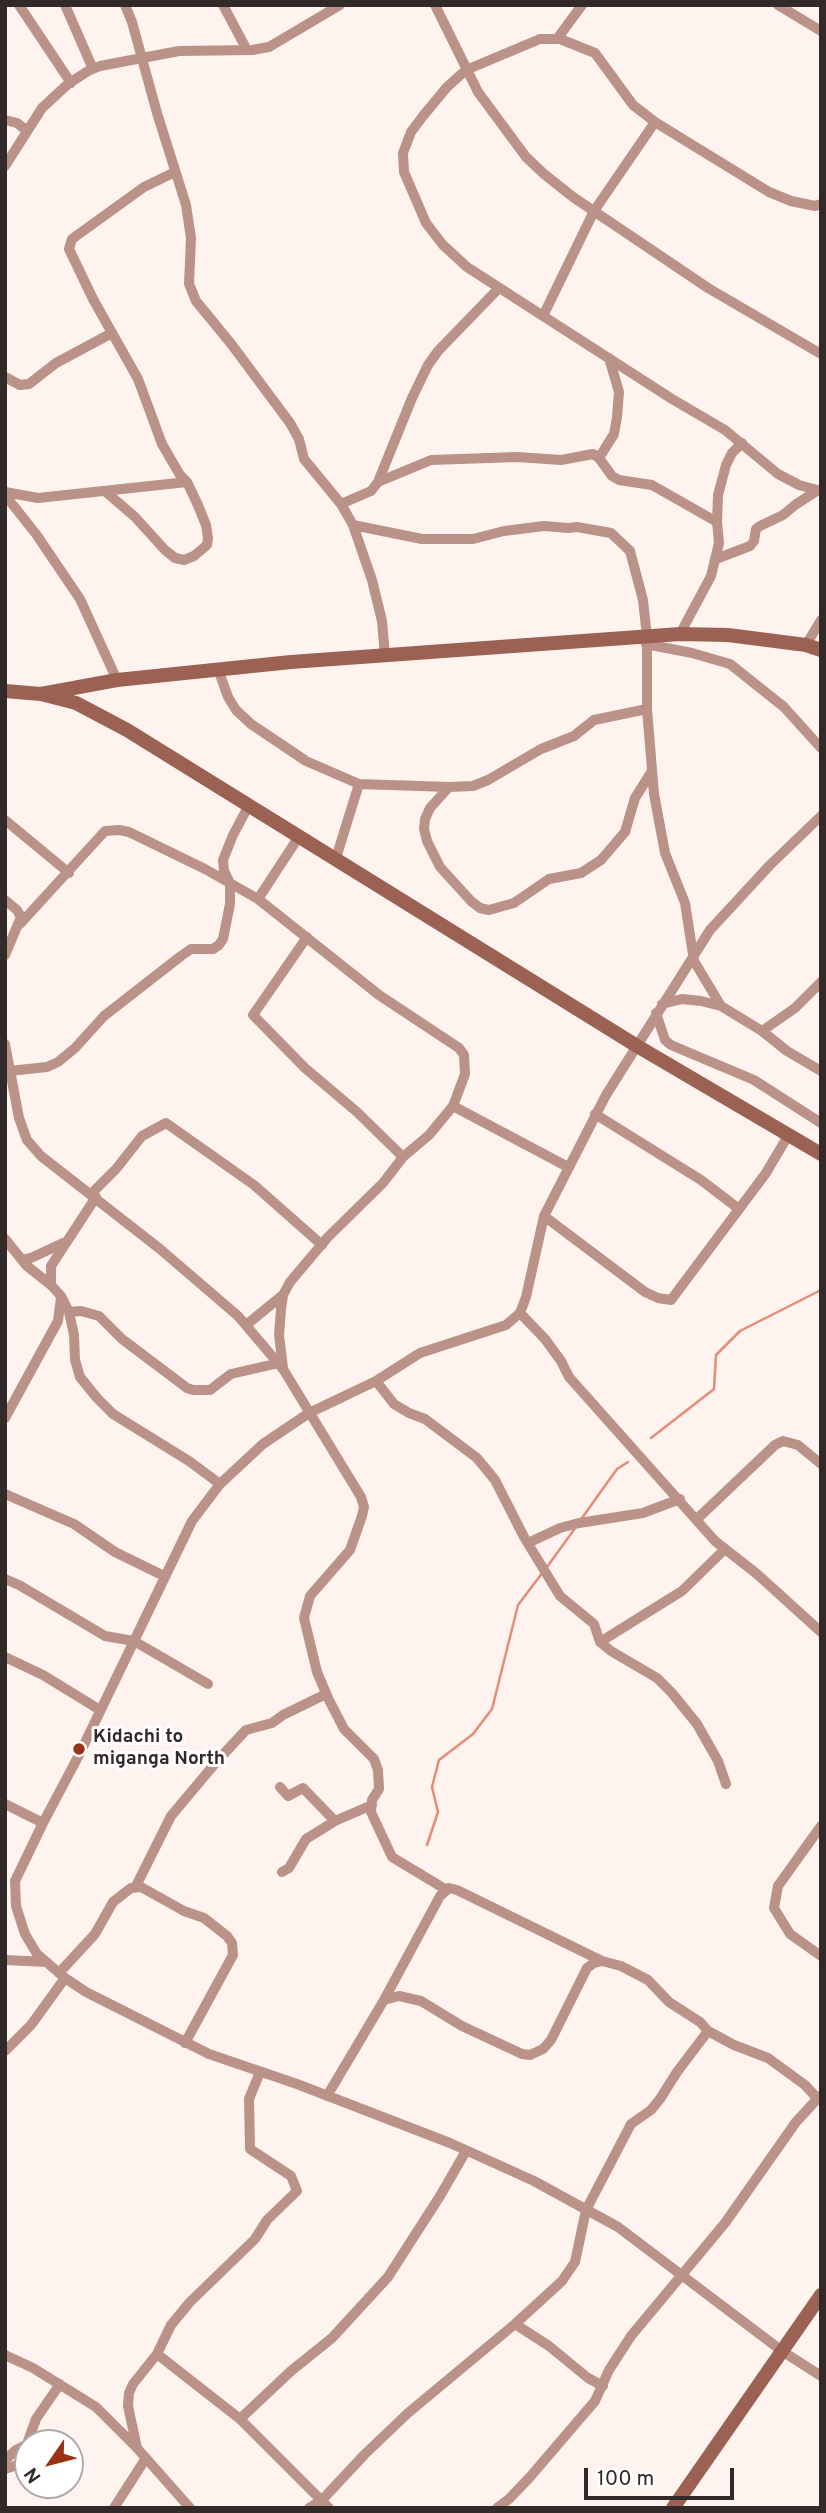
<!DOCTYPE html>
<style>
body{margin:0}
#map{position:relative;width:826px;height:2513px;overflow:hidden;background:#fff3f0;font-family:Overpass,sans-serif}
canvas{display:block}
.frame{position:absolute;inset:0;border:7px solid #312a28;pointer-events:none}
.north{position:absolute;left:14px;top:2429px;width:70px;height:70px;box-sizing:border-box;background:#fff;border:2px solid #adaaa9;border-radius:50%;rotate:235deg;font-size:19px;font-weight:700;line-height:28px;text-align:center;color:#312a28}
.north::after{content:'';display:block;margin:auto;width:24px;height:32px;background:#9a3316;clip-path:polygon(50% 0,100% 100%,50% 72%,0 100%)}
.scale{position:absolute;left:584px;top:2468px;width:150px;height:32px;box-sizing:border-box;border:4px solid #312a28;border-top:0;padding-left:9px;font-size:21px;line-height:24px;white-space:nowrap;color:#312a28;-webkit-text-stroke:5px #fff;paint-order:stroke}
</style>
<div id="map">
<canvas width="826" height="2513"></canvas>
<div class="frame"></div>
<div class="north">N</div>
<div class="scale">100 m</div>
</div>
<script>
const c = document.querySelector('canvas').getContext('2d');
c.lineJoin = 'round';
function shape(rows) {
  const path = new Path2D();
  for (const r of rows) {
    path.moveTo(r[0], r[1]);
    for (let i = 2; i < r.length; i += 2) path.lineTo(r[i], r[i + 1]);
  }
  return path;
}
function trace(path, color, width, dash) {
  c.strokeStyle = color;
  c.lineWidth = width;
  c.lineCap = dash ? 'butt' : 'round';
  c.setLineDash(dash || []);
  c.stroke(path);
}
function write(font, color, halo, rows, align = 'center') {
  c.font = font + ' Overpass,sans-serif';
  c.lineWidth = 6;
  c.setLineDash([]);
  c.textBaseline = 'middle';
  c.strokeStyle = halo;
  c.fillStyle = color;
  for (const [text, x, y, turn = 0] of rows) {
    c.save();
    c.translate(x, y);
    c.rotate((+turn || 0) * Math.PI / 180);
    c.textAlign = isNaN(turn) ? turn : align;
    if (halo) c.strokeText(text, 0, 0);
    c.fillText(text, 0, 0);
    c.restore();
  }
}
trace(shape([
 [651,1438,714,1389,716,1355,740,1331,821,1290],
 [582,1518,617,1469,628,1462],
 [547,1567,576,1527],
 [427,1845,438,1812,432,1787,439,1760,473,1734,492,1709,518,1605,543,1572]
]), '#e58c74', 2.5);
trace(shape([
 [19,5,71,83],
 [65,5,93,69],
 [125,5,132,22,157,113,186,205,191,238,189,284,196,301,232,345,290,423,299,439,304,459,341,504,353,525,372,580,382,621,385,656],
 [223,5,247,50],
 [435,5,478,92,526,157,544,174,573,197,708,288,821,354],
 [778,5,821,31],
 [557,39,582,5],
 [5,120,17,123,26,130],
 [5,166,42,108,68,84,88,71,100,66,179,51,252,50,269,47,340,5],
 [821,204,815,206,791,201,769,192,655,122,633,105,595,53,560,39,540,39,466,70,447,87,423,116,411,132,403,153,404,172,426,223,443,245,467,267,672,399,725,430,778,474,799,485,821,491],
 [543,316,594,211,655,122],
 [5,377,20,385,29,384,56,363,112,333],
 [599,458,614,434,617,417,619,392,609,358],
 [378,482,431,460,517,457,561,460,593,454,599,458,612,476,619,480,652,485,717,522],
 [5,492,38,498,187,482],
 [106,492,135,517,165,550,175,558,184,560,194,556,207,545,208,538,206,525,197,503,187,482,180,475,162,444,138,379,93,299,69,249,72,239,144,187,175,172],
 [5,495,36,534,80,599,117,680],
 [341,504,371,491,378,482,412,398,428,365,438,351,499,288],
 [353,525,422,539,473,539,504,531,544,526,568,528,577,527,611,533,630,551,643,600,647,637,647,709,654,794,665,853,685,903,694,961,721,1006],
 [716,559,750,546,754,541,756,529,760,526,783,515,795,505,818,490],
 [680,634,711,576,719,543,717,522,718,495,726,465,732,453,742,443],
 [646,644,692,653,730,664,784,707,821,748],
 [806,645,821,620],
 [218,669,228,697,236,710,251,724,306,761,359,784,449,787,473,786,488,780,541,749,574,736,594,720,647,709],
 [449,787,430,808,425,819,424,829,427,841,440,867,471,901,480,908,489,910,514,903,549,879,581,873,601,860,625,832,635,798,652,771],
 [821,816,770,865,710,930,606,1095,544,1216,526,1297,520,1313,506,1325,420,1353,376,1381,309,1413,263,1444,220,1484,192,1521,79,1755,43,1823,15,1881,16,1906,25,1934,37,1954,65,1978,86,1992,209,2054,297,2084,450,2143,534,2181,618,2227,782,2351,821,2376],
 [5,820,69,873],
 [336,858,359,784],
 [258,899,298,838],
 [5,900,17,910,21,917,5,955],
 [20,924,105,831,119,830,129,832,205,869,258,899,379,995,459,1048,464,1055,465,1074,453,1106,429,1135,403,1157,383,1183,328,1237,290,1282,283,1295,281,1309,279,1335,283,1368],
 [307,937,253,1015,305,1068,357,1112,403,1157],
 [662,1004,682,999,701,1001,721,1006,762,1031,787,1051,821,1071],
 [656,1013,665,1040,671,1045,754,1080,821,1123],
 [762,1031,795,1008,821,982],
 [5,1044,19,1118,27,1140,41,1156,160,1249,238,1316,283,1369,361,1497,364,1507,362,1516,350,1550,310,1596,304,1618,317,1672,328,1698,344,1729,374,1759,378,1770,379,1789,372,1800,371,1812,392,1857,445,1889],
 [9,1071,47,1067,58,1062,75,1048,104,1016,181,956,191,949,213,949,219,945,223,939,230,904,230,883,224,871,223,860,233,835,249,805],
 [453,1106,568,1167],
 [595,1114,701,1180,739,1209],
 [91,1194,116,1169,142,1136,166,1123,254,1185,322,1245],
 [544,1216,645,1292,658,1298,671,1300,766,1173,789,1134],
 [5,1239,27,1266,51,1285,61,1296,69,1312,74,1335,75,1360,80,1377,97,1398,113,1414,189,1461,220,1484],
 [22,1260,31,1258,63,1243],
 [51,1285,51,1266,96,1197],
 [69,1312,81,1311,99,1316,122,1339,187,1388,193,1390,210,1390,231,1374,279,1363],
 [520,1313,545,1339,561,1361,569,1377,715,1541,757,1574,821,1632],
 [246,1325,283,1295],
 [376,1381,394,1404,409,1413,425,1419,477,1458,495,1480,524,1537,560,1596,594,1624,600,1642,611,1651,657,1678,672,1693,697,1724,718,1761,726,1784],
 [5,1418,58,1321,61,1297],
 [5,1494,74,1524,115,1552,164,1576],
 [697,1519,775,1445,783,1441,798,1445,821,1464],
 [528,1543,560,1528,579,1523,643,1513,680,1499],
 [5,1579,19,1585,105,1636,134,1641,208,1684],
 [600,1642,682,1591,724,1550],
 [5,1657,43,1675,100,1710],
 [280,1787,288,1796,303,1788,335,1821],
 [5,1804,43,1823],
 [821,1826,778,1886,774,1908,790,1934,821,1956],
 [282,1872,289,1868,306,1839,335,1821,372,1805],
 [136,1886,171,1816,218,1760,246,1730,272,1723,283,1715,326,1694],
 [5,1960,47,1962],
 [59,1973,95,1934,113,1902,131,1888,141,1887,184,1911,204,1918,227,1936,232,1943,233,1955,185,2043],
 [384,2000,440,1896,449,1888,457,1890,602,1961],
 [5,2051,31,2025,65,1978],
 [327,2096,384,2000,399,1996,421,2001,462,2026,522,2054,530,2055,543,2049,551,2040,587,1968,594,1963,602,1961,621,1966,648,1980,669,2002,700,2022,708,2031,734,2045,768,2058,805,2085,817,2098],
 [515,2324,549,2346,588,2378,603,2386],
 [157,2354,240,2419,329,2508],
 [5,2355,33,2368,96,2407,137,2448,190,2508],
 [240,2419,291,2371,332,2338,388,2277,440,2196,466,2151],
 [137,2448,128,2406,129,2393,133,2384,157,2354,171,2325,190,2302,255,2239,267,2220,297,2191,291,2176,250,2149,249,2099,260,2072],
 [5,2460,16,2450,26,2445],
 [5,2469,17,2465,22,2458,36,2419,60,2384],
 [114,2508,146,2458],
 [309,2508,322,2500,365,2454,408,2413,515,2324,562,2281,575,2262,586,2210,631,2124,651,2110,660,2099,677,2072,708,2031],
 [497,2508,509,2499,530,2477,595,2401,609,2370,631,2336,725,2223,796,2122,820,2096]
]), '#bb9288', 10);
trace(shape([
 [5,691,41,694,117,680,291,662,680,634,728,635,806,645,821,650],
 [41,694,76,703,127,730,637,1046,821,1154],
 [673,2508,821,2295]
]), '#9b6253', 14);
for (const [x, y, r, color] of [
 [79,1749,7,"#9a3316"]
]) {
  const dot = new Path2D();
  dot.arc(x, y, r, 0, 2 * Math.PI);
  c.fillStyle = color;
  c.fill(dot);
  trace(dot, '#fff', 2.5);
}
write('bold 19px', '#312a28', '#fff', [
 ["Kidachi to",93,1738],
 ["miganga North",93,1760]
], 'left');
</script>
